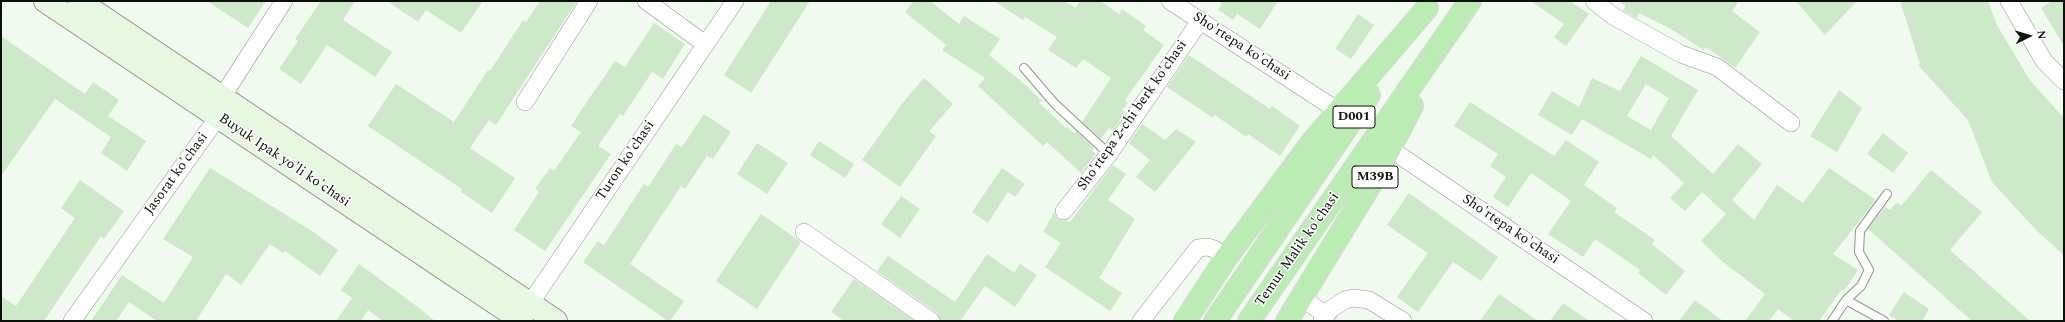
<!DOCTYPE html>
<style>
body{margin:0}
#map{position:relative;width:2065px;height:322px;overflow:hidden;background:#f0faee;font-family:Spectral,serif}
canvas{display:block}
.frame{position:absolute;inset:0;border:2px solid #0c0f0b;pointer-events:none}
.north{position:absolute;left:2009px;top:16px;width:40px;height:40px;-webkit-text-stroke:3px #fff;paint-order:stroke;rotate:85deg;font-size:11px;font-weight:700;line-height:16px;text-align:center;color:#0c0f0b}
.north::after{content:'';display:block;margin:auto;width:14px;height:18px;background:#0c0f0b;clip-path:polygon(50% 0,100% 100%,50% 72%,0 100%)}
</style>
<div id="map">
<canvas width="2065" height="322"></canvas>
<div class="frame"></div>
<div class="north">N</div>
</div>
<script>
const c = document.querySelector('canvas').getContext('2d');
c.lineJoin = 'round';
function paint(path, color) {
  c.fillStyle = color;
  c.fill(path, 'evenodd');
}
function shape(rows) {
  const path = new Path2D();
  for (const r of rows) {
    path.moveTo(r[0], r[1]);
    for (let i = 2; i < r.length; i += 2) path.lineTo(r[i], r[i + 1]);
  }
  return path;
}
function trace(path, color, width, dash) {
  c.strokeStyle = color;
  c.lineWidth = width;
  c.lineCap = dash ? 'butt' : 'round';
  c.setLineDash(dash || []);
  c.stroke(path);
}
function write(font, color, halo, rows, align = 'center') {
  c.font = font + ' Spectral,serif';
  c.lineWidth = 3;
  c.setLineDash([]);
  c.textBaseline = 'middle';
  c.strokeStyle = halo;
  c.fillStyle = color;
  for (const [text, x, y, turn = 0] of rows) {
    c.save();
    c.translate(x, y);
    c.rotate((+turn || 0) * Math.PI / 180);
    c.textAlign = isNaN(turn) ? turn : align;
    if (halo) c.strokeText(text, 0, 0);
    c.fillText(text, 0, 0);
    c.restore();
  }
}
paint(shape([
 [207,1,266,1,248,28],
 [321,1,355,1,343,20,392,52,375,77,327,45,301,84,279,69,298,41,295,39],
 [387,1,483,1,461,33,426,10,418,22],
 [540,1,577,1,496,125,489,120,470,148,515,178,492,213,461,192,462,189,368,126,396,84,454,122,488,70,490,71,523,20,526,22],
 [771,1,810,1,751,93,724,75],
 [914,1,930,1,959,24,964,16,1000,39,989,55,1028,87,1042,101,1039,103,1066,128,1067,127,1075,134,1076,131,1094,148,1092,151,1096,154,1081,173,1047,142,1043,146,978,86,985,78,942,50,946,45,905,12],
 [994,1,1064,1,1076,8,1080,1,1100,1,1119,14,1122,9,1146,26,1143,30,1164,45,1125,100,1128,103,1122,110,1125,112,1113,131,1109,128,1101,139,1082,122,1111,78,1083,59,1076,68,1048,50,1057,37,1025,17,1023,20],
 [1218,1,1278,1,1260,29,1237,14,1233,20,1218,10,1222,4],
 [1531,1,1570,1,1589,14,1566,46,1554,37,1564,24],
 [1617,1,1739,1,1732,11,1760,32,1735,68,1706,47,1704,50,1671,29,1639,13,1637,18,1623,10,1626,6],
 [1796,1,1857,1,1825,35],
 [1900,1,1988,1,1997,25,2029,79,2064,118,2064,255,2037,231,1992,182,1968,120,1918,65,1920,64],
 [2052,1,2064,1,2064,46,2041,8],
 [1358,14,1374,25,1351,59,1335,49],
 [654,23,685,44,663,79,652,72,623,116,620,114,598,146,611,154,545,251,514,230,539,192,535,189,550,168,554,171,581,132,571,126,588,100,615,61,625,67],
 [1,36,85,94,93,82,119,100,108,116,146,141,127,171,101,153,111,137,55,99,1,176],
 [1189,55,1270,109,1272,106,1300,126,1280,156,1248,134,1246,137,1215,115,1213,118,1167,87],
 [1641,56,1698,90,1671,136,1713,174,1738,144,1762,164,1732,200,1754,220,1777,185,1803,203,1829,168,1876,200,1833,254,1858,270,1844,291,1842,289,1819,321,1794,321,1778,309,1769,321,1745,321,1765,294,1723,262,1701,241,1726,214,1702,192,1685,211,1670,198,1684,183,1653,155,1651,159,1582,119,1572,135,1538,115,1552,91,1579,107,1592,78,1620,91],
 [1646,84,1669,98,1651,130,1627,116],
 [924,78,953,104,929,131,936,136,900,187,862,160,904,101],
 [1839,90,1862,108,1837,152,1810,136],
 [1470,102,1554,156,1566,140,1599,162,1584,185,1617,208,1614,212,1655,240,1652,244,1685,271,1666,295,1638,273,1640,270,1595,239,1583,257,1548,234,1571,201,1531,173,1508,207,1493,197,1506,177,1490,166,1498,154,1454,126],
 [704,114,731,132,713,159,707,156,685,189,681,186,630,264,684,301,670,321,668,321,583,262,598,241,604,245,644,184,648,187,676,144,682,147],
 [1142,124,1165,140,1176,129,1196,142,1155,192,1136,177,1150,160,1129,143],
 [1883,133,1908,153,1893,173,1867,154],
 [819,141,854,164,845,178,810,155],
 [757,143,788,163,767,194,737,174],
 [1113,165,1126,174,1108,200,1135,219,1099,278,1122,293,1110,311,1045,267,1061,243,1043,232,1054,213,1058,219,1070,222],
 [210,168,312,231,338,250,320,276,285,251,283,253,270,244,241,285,226,274,196,321,157,321,129,302,116,321,91,321,122,275,164,303,193,257,163,239],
 [1002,168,1025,184,1015,197,1008,192,988,223,972,212],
 [1931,170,1982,212,1950,250,2030,321,1972,321,1868,229,1885,207,1890,210,1897,202,1901,206],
 [80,180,124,211,104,239,101,236,44,321,1,321,1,296,16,306,75,218,61,208],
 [1409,193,1498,257,1481,281,1453,262,1418,312,1397,297,1428,253,1387,225],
 [901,196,920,209,900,238,881,224],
 [761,214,801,242,757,309,716,281],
 [987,254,1014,273,1020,264,1037,275,1015,307,985,286,960,321,941,321,937,313,877,271,888,256,955,302],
 [359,264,418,307,435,321,383,321,368,310,361,321,336,321,352,298,341,290],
 [854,279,914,321,844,321,831,312],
 [1904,292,1929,309,1922,321,1899,321,1889,315],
 [1499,294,1538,321,1480,321],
 [1695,300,1723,321,1679,321],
 [1563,303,1589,321,1550,321]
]), '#cee8ca');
const service = shape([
 [1024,68,1055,104,1109,154],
 [1846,300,1884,321],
 [1832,321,1846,300,1861,286,1869,270,1859,252,1860,231,1887,194]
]);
const minor = shape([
 [646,1,705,44],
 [1170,1,1349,118],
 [1594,1,1613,16,1681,54,1717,67,1791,123],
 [2009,1,2044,61,2064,81],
 [525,102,589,1],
 [1380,142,1644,321],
 [1064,211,1109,154,1200,21],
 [804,232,931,321],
 [1302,298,1326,315],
 [523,314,735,1],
 [72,321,218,117,222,97,284,1],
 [1141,321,1198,248,1208,247,1214,249,1226,258],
 [1322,321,1331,309,1345,300,1353,298,1369,300,1403,321]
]);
const secondary = shape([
 [45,1,522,321],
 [79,1,556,321]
]);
const trunk = shape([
 [1185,321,1226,258,1313,141,1427,8],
 [1215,321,1369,95],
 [1249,321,1470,1],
 [1287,321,1375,177,1412,106]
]);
trace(service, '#8d978c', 10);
trace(minor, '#8d978c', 18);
trace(secondary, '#8d978c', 24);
trace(trunk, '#d8d9d8', 24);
trace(service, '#fff', 8);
trace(minor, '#fff', 17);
trace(secondary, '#e6f8e2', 22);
trace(trunk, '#bbecb3', 22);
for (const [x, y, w] of [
 [1354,117,42],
 [1375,177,46]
]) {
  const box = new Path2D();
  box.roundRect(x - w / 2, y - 11, w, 22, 3);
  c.fillStyle = '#fff';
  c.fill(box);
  trace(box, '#0c0f0b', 1);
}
write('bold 13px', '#0c0f0b', null, [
 ["D001",1354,117],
 ["M39B",1375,177]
]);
write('14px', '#0c0f0b', '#fff', [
 ["Sho'rtepa ko'chasi",1241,47,33],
 ["Sho'rtepa 2-chi berk ko'chasi",1133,116,-55],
 ["Buyuk Ipak yo'li ko'chasi",284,161,34],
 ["Turon ko'chasi",626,161,-56],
 ["Jasorat ko'chasi",177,174,-54],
 ["Sho'rtepa ko'chasi",1510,230,34],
 ["Temur Malik ko'chasi",1298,250,-55]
]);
</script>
